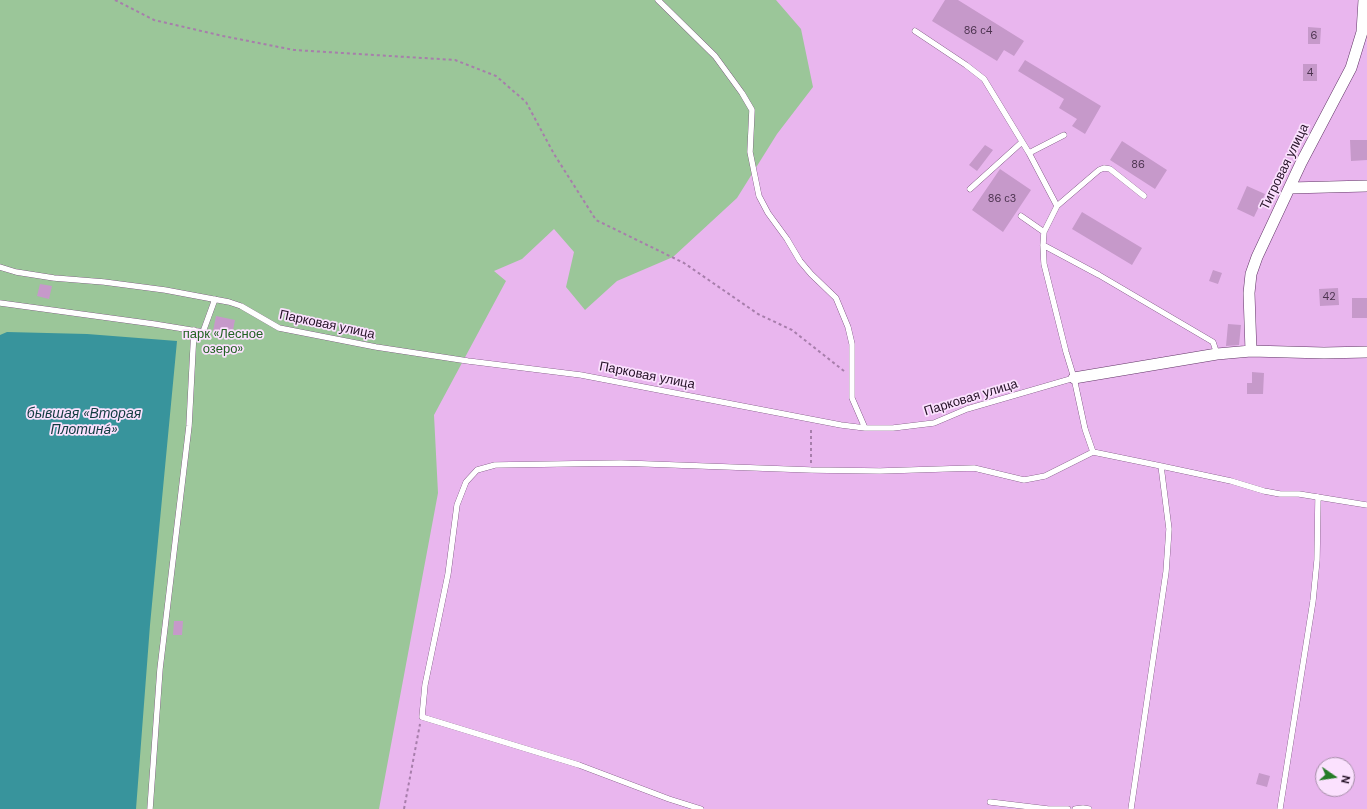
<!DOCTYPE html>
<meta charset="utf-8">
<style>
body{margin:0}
#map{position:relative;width:1367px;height:809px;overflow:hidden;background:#e9b6ee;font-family:"DM Sans",sans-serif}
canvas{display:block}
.north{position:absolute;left:1315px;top:757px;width:40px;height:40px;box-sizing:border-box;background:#fbe1fe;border:1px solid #a58ea8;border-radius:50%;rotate:103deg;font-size:11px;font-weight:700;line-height:16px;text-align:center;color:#241126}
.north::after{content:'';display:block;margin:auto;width:14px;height:18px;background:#257b27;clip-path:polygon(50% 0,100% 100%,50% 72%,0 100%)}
</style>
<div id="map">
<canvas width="1367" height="809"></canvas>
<div class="north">N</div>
</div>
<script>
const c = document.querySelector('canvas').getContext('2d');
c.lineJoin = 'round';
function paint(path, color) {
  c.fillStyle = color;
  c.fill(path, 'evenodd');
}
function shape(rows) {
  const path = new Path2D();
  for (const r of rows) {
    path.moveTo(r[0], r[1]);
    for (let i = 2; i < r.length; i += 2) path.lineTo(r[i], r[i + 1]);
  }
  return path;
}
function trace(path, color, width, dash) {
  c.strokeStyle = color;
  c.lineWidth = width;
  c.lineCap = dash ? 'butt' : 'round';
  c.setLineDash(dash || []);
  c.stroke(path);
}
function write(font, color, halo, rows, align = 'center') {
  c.font = font + ' "DM Sans",sans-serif';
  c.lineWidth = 3.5;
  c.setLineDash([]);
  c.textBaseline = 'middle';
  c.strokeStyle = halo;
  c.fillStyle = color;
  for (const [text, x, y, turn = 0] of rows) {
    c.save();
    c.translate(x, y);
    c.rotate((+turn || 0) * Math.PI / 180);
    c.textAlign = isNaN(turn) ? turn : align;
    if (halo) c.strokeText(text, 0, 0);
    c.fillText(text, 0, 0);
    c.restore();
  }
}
paint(shape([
 [0,0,776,0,801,29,813,87,777,134,737,198,673,257,617,281,585,310,566,287,574,252,554,229,522,259,494,271,506,281,434,415,438,493,379,809,0,809]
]), '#9bc699');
paint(shape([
 [7,332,87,334,177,341,150,625,136,809,0,809,0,335]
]), '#38949c');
paint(shape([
 [945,0,958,0,1024,41,1014,56,1004,50,997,61,932,21],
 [1308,27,1321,28,1320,44,1308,44],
 [1025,60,1101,106,1085,134,1072,126,1077,119,1059,108,1064,99,1018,71],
 [1303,64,1317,64,1317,81,1303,81],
 [1350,140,1367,140,1367,160,1351,161],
 [1122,141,1167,170,1155,189,1110,160],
 [985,145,993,150,977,171,969,165],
 [1000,169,1031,190,1003,232,972,210],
 [1247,186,1265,194,1254,217,1237,209],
 [1082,212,1142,248,1132,265,1072,229],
 [1213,270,1222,273,1218,284,1209,281],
 [40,284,52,286,49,299,37,296],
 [1338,288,1339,305,1320,306,1319,289],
 [1352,298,1367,298,1367,318,1352,318],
 [216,316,235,320,232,335,213,331],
 [1228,324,1241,325,1239,345,1226,346],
 [1252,372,1264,373,1263,394,1247,394,1247,383,1252,383],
 [174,621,183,621,182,635,173,635],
 [1259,773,1270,776,1267,787,1256,784]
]), '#c699ca');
const service = shape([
 [658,0,715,56,742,93,752,110,750,152,759,196,768,213,787,239,800,261,811,274,836,298,848,327,852,344,852,398,865,428],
 [915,31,966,65,984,79,1029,153,1057,206],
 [1029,153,1064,135],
 [970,189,1022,142],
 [1021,216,1044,232],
 [1043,245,1099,275,1213,342,1217,354],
 [0,267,16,272,54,278,104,282,165,290,229,302,241,306,279,328,376,347,468,361,581,375,841,425,865,428,893,428,934,423,967,409,1074,378],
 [0,303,154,324,203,332,215,299],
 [1161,466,1231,481,1264,491,1280,494,1299,494,1367,505],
 [990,802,1048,809,1068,809],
 [150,809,160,669,189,426,194,330],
 [701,809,669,799,579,765,422,717,425,685,448,574,457,505,466,482,477,470,495,465,621,463,811,470,880,471,974,468,1024,480,1045,476,1093,452],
 [1075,809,1083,808,1089,809],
 [1131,809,1166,572,1169,529,1161,466,1093,452,1085,429,1074,378,1066,352,1044,264,1043,245,1044,232,1057,206,1099,170,1104,168,1110,169,1144,196],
 [1280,809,1313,601,1317,560,1318,497]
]);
const minor = shape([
 [1290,188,1367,186],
 [1251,351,1249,293,1251,274,1257,257,1301,163,1351,68,1362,32,1364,0],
 [1074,378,1217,354,1251,351,1324,353,1367,352]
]);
trace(service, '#613566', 6);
trace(minor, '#613566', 12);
trace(shape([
 [115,0,154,20,223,36,294,50,455,60,496,76,526,102,554,154,596,220,684,263,758,314,792,330,844,371],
 [811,463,811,427],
 [404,809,420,724]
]), '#a77eab', 2, [3, 3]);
trace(service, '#fff', 5.5);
trace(minor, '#fff', 11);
write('11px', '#4c334f', null, [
 ["86 с4",978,31],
 ["6",1314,36],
 ["4",1310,73],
 ["86",1138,165],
 ["86 с3",1002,199],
 ["42",1329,297]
]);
write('13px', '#241126', '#fbe1fe', [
 ["Тигровая улица",1285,167,-64],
 ["Парковая улица",327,325,12],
 ["Парковая улица",647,376,11],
 ["Парковая улица",971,398,-17]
]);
write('13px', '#226223', '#fbe1fe', [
 ["парк «Лесное",223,335],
 ["озеро»",223,350]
]);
write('italic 14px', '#113c40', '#fbe1fe', [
 ["бывшая «Вторая",84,414],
 ["Плотинá»",84,430]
]);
</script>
